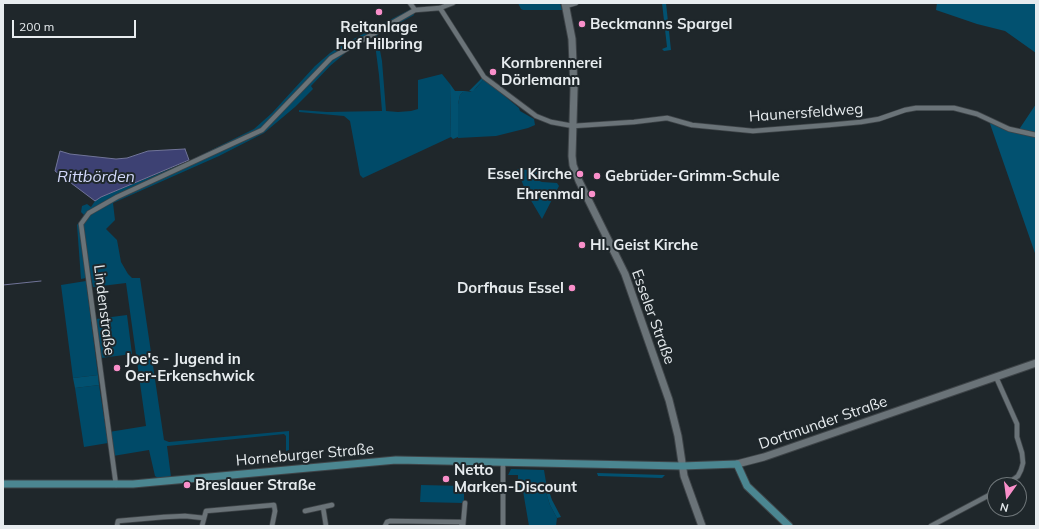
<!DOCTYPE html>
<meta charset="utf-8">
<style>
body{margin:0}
#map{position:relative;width:1039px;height:529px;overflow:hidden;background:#1f272b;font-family:Mulish,sans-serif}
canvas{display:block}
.frame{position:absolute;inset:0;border:4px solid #e7ecef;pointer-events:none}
.north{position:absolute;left:987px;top:477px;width:40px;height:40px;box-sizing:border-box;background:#1f272b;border:1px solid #6f7679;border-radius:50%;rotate:194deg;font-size:11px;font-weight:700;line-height:16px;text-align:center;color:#e7ecef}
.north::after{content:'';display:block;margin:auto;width:14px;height:18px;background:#f98fca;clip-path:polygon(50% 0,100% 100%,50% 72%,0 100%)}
.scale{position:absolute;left:12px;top:20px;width:124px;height:18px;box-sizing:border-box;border:2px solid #e7ecef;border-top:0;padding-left:5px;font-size:12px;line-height:14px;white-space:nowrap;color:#e7ecef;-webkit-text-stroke:3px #1f272b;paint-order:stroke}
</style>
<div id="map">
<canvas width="1039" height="529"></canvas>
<div class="frame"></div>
<div class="north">N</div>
<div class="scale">200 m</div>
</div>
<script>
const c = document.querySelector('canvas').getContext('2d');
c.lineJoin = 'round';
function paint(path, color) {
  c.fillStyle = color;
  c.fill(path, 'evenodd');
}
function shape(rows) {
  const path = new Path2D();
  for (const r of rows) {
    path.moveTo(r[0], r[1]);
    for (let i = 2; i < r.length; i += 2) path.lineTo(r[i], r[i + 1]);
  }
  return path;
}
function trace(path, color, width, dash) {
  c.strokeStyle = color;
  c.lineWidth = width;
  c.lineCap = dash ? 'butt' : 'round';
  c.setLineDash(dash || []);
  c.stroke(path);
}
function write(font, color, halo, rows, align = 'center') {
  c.font = font + ' Mulish,sans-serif';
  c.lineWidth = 4;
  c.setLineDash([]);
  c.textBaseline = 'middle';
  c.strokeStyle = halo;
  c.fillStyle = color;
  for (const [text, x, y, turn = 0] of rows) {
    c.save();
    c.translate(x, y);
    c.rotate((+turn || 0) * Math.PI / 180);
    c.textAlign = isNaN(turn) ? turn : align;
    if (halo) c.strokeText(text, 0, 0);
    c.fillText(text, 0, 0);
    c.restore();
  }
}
paint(shape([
 [518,3,560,3,562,10,523,10,521,9],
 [411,9,414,15,377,35,382,61,386,111,398,112,411,111,418,109,418,80,442,74,450,84,451,137,363,178,360,175,350,121,344,116,299,112,299,110,327,112,382,111,379,75,375,44,373,37,350,49,330,66,311,86,313,89,295,107,264,133,219,156,113,203,115,220,106,229,117,240,121,262,128,274,132,278,140,278,164,440,169,442,289,431,289,450,286,451,286,436,284,434,167,446,171,477,158,478,155,476,149,450,113,456,109,432,146,426,126,283,93,287,91,277,81,279,77,225,84,215,81,212,82,206,87,204,91,207,95,201,101,197,187,162,254,129,272,113,315,66,330,53,342,45],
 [484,79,519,108,520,111,534,119,535,125,528,128,496,136,458,138,458,104,460,95,463,92,470,92,476,88],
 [517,169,540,171,535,175,535,178,537,180,542,182,557,183,559,186,542,219,526,192],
 [86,281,98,375,73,378,61,285],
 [127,315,132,354,101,358,96,319],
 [99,385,108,443,84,447,75,388],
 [511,469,544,470,546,482,544,486,550,505,557,518,556,526,529,526,523,491,518,485,518,475,508,475],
 [421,485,464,486,464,503,420,502]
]), '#004a68');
paint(shape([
 [662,3,666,3,671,50,664,51,662,49,667,47],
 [937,3,1036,3,1036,53,1005,31,977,24,936,10],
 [482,78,484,79,473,91,463,92,460,95,458,104,458,137,453,139,451,137,450,84,455,91,469,91],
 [1036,104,1036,256,988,118,1018,131],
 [98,375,99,385,75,388,73,378],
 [597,473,665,475,662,478,598,476],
 [546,482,552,500,561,517,557,518,550,505,544,486]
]), '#025170');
const water = shape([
 [185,149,189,160,101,197,95,201,55,171,60,151,70,154,116,159,127,158,148,151,185,149]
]);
paint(water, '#3d4173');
trace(water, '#707498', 1);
trace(shape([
 [3,285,41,281]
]), '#707498', 1);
const street = shape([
 [410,3,415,10],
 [566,6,576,3],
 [440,8,484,77,536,116,551,122,573,126,634,122,667,118,692,125,753,131,829,125,861,122,879,119,905,110,916,108,954,108,977,114,1009,129,1036,135],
 [996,377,1017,424,1017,437,1022,453,1023,463,1021,470,1018,476,1006,485],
 [116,485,81,224,89,213,117,197,262,130,331,58,415,10,440,8,453,3],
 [323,507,332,505],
 [305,511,323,507,326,526],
 [117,526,118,521,164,517,185,516,204,518],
 [202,526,206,511,274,505,275,511,272,526],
 [385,526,387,522,390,521,458,522,460,522,463,526],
 [463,526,465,503],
 [503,526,503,462],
 [931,526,995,492]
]);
const secondary = shape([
 [565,3,572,39,574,89,572,156,573,165,579,181,625,274,669,400,678,436,684,476,702,526],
 [737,464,764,457,1036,363]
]);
const primary = shape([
 [3,484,133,484,396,460,682,466,737,464,747,486,789,526]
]);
trace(street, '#3e4448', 6);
trace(secondary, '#3e4448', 9);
trace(primary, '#3e4448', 9);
trace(street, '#6a7378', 4.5);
trace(secondary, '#6a7378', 7);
trace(primary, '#4b8691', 7);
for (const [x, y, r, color] of [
 [379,12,4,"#f98fca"],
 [582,24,4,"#f98fca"],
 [493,72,4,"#f98fca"],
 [580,174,4,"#f98fca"],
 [597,176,4,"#f98fca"],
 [592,194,4,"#f98fca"],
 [582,245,4,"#f98fca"],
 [572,288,4,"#f98fca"],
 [117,368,4,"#f98fca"],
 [446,479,4,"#f98fca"],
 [187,485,4,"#f98fca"]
]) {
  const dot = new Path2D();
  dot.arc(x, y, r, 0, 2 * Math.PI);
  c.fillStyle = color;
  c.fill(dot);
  trace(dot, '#1f272b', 1.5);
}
write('bold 15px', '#e7ecef', '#1f272b', [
 ["Beckmanns Spargel",590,24],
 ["Reitanlage",379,27,"center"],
 ["Hof Hilbring",379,44,"center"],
 ["Kornbrennerei",501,63],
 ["Dörlemann",501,80],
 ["Essel Kirche",572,174,"right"],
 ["Gebrüder-Grimm-Schule",605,176],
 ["Ehrenmal",584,194,"right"],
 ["Hl. Geist Kirche",590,245],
 ["Dorfhaus Essel",564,288,"right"],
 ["Joe's - Jugend in",125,359],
 ["Oer-Erkenschwick",125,376],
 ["Netto",454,470],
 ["Marken-Discount",454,487],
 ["Breslauer Straße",195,485]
], 'left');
write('15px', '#e7ecef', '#1f272b', [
 ["Haunersfeldweg",806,113,-4],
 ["Lindenstraße",104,310,83],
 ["Esseler Straße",653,317,70],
 ["Dortmunder Straße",823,423,-19],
 ["Horneburger Straße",305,455,-5]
]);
write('italic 16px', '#d1d7f8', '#1f272b', [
 ["Rittbörden",96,177]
]);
</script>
